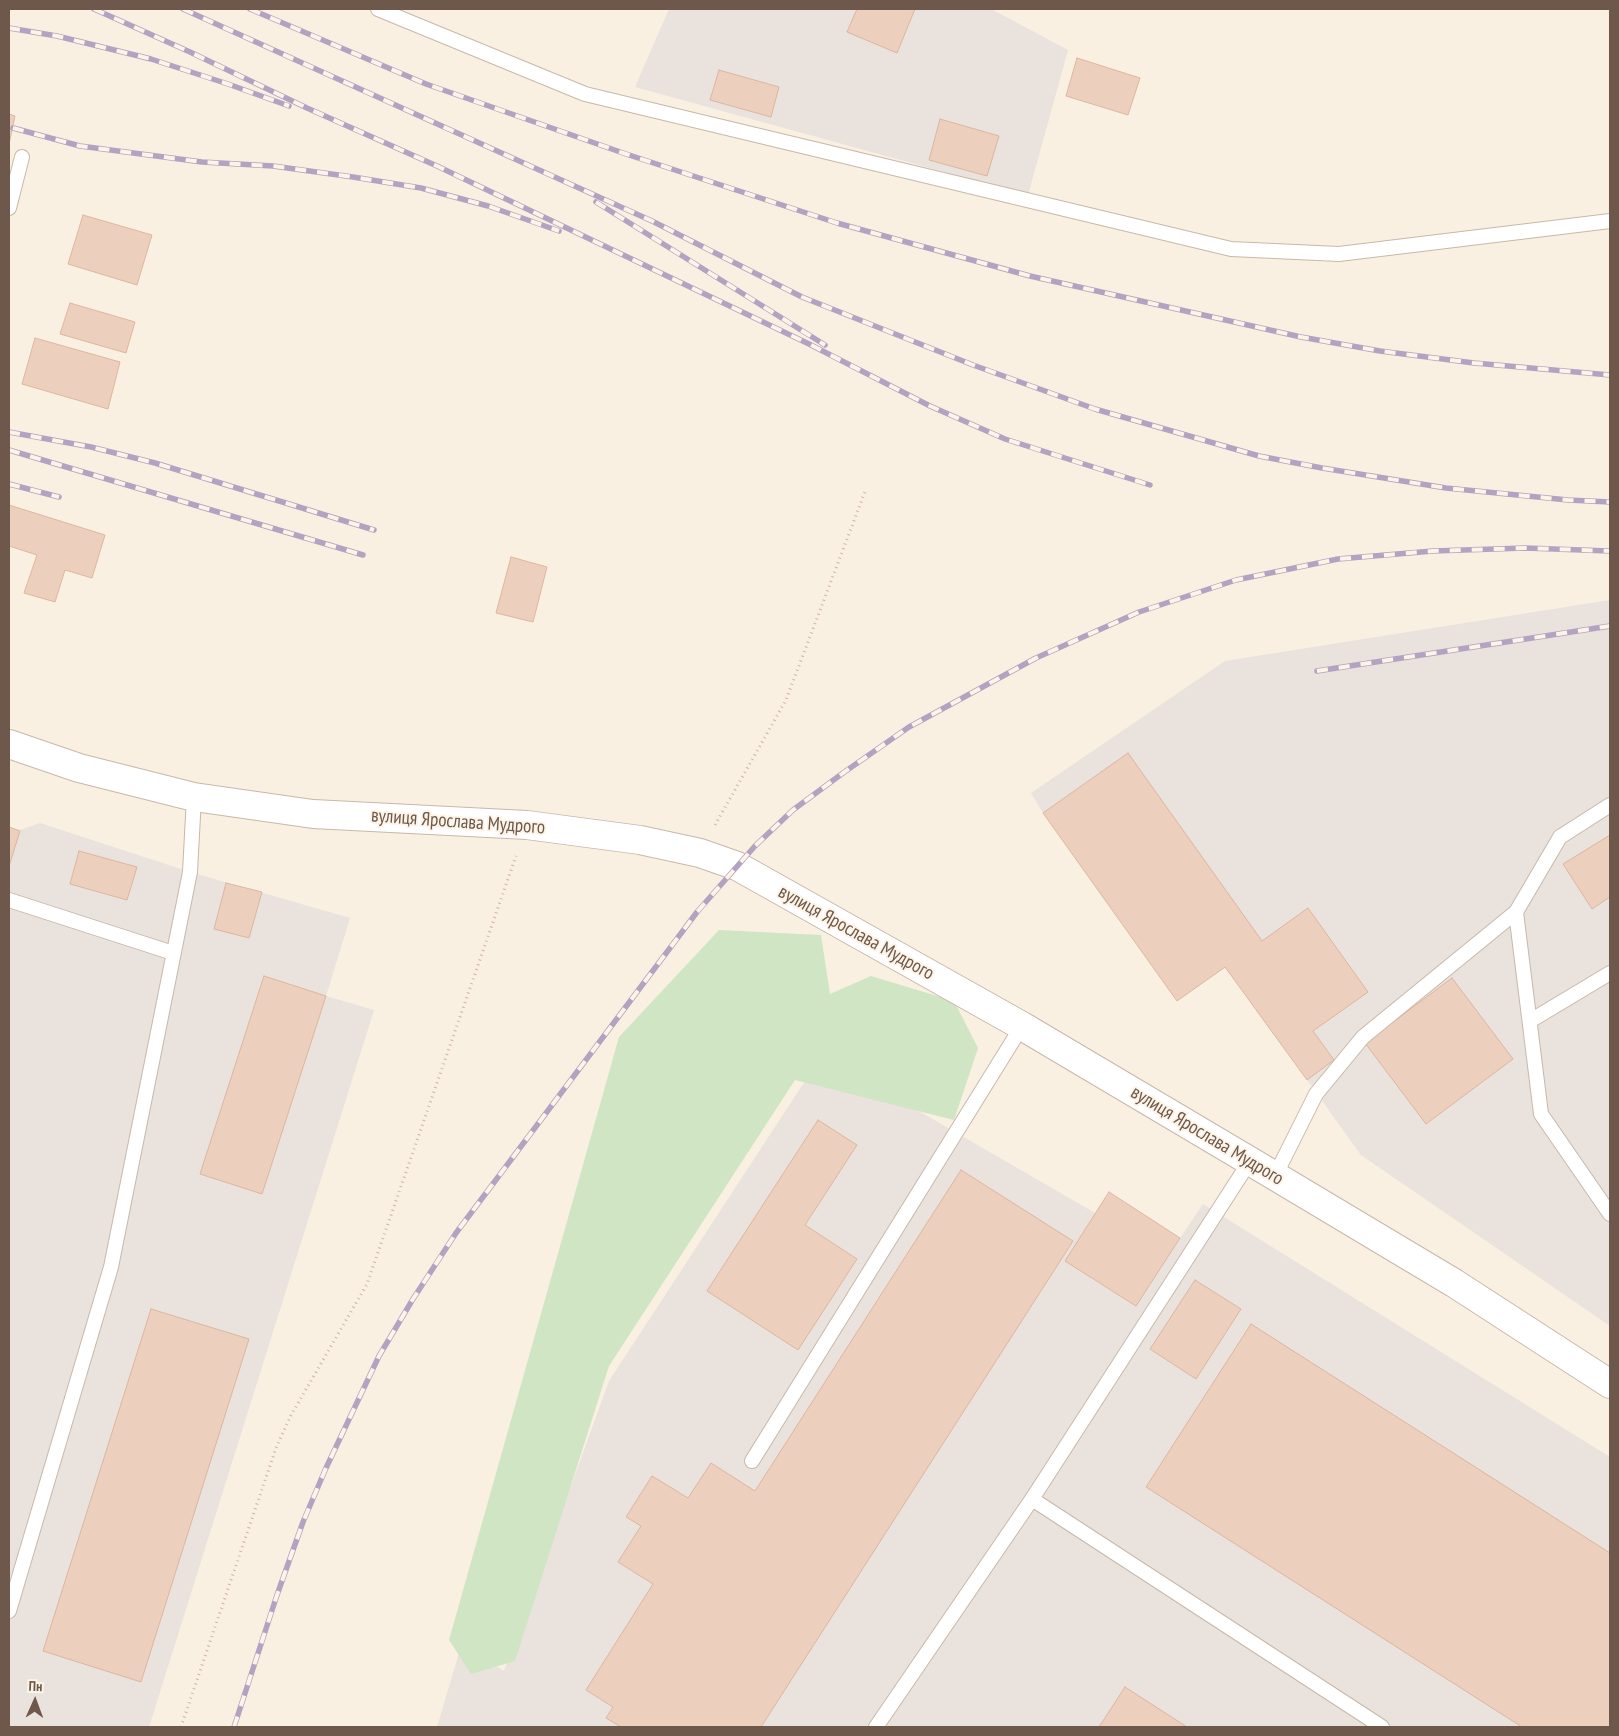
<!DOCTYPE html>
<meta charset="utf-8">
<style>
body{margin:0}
#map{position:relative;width:1619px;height:1736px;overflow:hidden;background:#f9f0e2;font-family:"PT Sans Narrow",sans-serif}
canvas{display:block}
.frame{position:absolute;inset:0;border:10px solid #6e584b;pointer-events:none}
.north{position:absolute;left:10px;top:1676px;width:50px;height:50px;-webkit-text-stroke:4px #fdf4e8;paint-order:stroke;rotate:2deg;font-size:14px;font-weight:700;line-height:20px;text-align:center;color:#6e584b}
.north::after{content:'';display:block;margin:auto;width:18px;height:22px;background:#6e584b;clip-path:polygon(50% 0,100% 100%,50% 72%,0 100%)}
</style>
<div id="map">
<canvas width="1619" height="1736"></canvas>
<div class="frame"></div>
<div class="north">Пн</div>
</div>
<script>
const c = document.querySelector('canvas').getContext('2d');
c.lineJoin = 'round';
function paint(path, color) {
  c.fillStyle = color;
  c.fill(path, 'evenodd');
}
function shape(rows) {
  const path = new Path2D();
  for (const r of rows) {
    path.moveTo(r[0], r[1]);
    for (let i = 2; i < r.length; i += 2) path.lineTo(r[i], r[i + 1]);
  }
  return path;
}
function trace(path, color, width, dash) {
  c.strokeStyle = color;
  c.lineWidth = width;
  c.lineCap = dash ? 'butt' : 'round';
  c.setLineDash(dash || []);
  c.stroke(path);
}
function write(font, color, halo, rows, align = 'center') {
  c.font = font + ' "PT Sans Narrow",sans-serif';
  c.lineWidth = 4;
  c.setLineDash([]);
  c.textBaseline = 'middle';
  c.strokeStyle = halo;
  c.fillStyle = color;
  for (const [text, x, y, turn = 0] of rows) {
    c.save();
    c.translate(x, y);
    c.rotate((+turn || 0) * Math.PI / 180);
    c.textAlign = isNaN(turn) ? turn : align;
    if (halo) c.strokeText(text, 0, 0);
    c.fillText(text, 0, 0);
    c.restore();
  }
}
paint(shape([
 [669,9,991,9,1068,50,1028,195,635,87],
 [1610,600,1610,1326,1361,1155,1226,967,1177,1001,1043,813,1031,793,1225,661],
 [40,823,190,872,350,918,326,996,374,1010,149,1727,9,1727,9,827,20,830],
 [822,1055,1095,1213,1109,1192,1180,1238,1203,1204,1610,1457,1610,1727,437,1727,462,1643,504,1671,609,1381]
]), '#e9e2dd');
paint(shape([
 [719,930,821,935,830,994,871,976,954,1001,978,1048,954,1120,795,1080,609,1366,515,1661,471,1674,449,1640,619,1037]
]), '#d0e5c3');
const building = shape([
 [857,9,915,9,897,53,847,32,857,9],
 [1077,58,1140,78,1128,115,1066,96,1077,58],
 [719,70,779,87,771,117,710,100,719,70],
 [9,114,15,116,9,144,9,114],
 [940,119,999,136,987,176,929,160,940,119],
 [83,215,152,235,137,285,68,264,83,215],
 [70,303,135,322,126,353,60,334,70,303],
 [35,338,120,362,108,409,22,384,35,338],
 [9,505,105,535,92,578,65,570,55,602,24,593,37,555,9,546,9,505],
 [511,557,547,567,533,622,496,613,511,557],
 [1128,753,1262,941,1308,908,1368,992,1313,1031,1334,1060,1307,1080,1225,967,1177,1001,1043,813,1128,753],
 [9,827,20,831,9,866,9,827],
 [1610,835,1610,897,1592,909,1563,864,1610,835],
 [79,851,137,867,127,900,70,884,79,851],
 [226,883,262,892,249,938,214,929,226,883],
 [264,976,326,996,262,1194,200,1174,264,976],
 [1452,978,1513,1059,1426,1124,1365,1043,1452,978],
 [818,1120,857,1145,805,1225,857,1259,798,1350,707,1291,818,1120],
 [961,1170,1073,1241,761,1727,621,1727,606,1718,613,1707,586,1690,653,1584,618,1562,641,1526,626,1517,652,1476,688,1498,711,1463,755,1491,961,1170],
 [1109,1192,1180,1238,1136,1306,1065,1261,1109,1192],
 [1195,1280,1241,1309,1196,1379,1150,1349,1195,1280],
 [151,1309,249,1339,141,1682,43,1651,151,1309],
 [1251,1324,1610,1553,1610,1727,1522,1727,1146,1487,1251,1324],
 [1125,1687,1187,1727,1099,1727,1125,1687]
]);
paint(building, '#eccfbd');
trace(building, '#ddb69f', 1);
const service = shape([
 [378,9,585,94,1231,249,1339,254,1610,221],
 [9,208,22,157],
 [9,900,173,953],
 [1516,912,1541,1114,1610,1214],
 [1530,1021,1610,973],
 [1275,1176,1316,1094,1363,1037,1516,912,1560,837,1610,805],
 [752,1461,1022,1026],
 [1032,1499,1382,1727],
 [9,1611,111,1267,190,872,194,797],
 [876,1727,1032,1499,1250,1161]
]);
const tertiary = shape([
 [9,744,79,768,194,797,313,814,527,825,640,840,700,853,737,866,1022,1026,1275,1176,1454,1283,1610,1384]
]);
trace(service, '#c8b8aa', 16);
trace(tertiary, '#c8b8aa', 30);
trace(shape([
 [715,825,786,700,866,489],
 [181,1727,276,1448,290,1417,367,1284,516,856]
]), '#d0b3a0', 3, [1, 4]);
trace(service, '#fff', 14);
trace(tertiary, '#fff', 28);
const rail = shape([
 [94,9,190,52,307,108,437,166,640,263,809,344,930,406,1005,439,1150,485],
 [183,9,652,221,802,297,973,365,1095,409,1259,456,1322,468,1446,488,1568,500,1610,502],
 [250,9,426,84,626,154,837,223,1030,276,1301,337,1380,351,1474,363,1610,375],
 [9,28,57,36,151,59,228,84,289,106],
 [13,128,80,146,202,162,273,166,353,177,421,188,488,206,559,231],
 [596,202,825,345],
 [9,432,91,447,155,463,374,530],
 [9,450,363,555],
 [9,484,59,497],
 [1317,671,1610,626],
 [234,1727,277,1595,303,1522,326,1468,379,1356,413,1299,456,1233,697,912,755,846,793,810,843,773,909,727,1036,658,1139,612,1236,580,1338,559,1433,551,1525,548,1610,551]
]);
trace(rail, '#b3a3c1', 5.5);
trace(rail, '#fdf4e8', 4, [11]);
write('19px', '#6e584b', '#fdf4e8', [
 ["вулиця Ярослава Мудрого",458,822,4],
 ["вулиця Ярослава Мудрого",856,933,29],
 ["вулиця Ярослава Мудрого",1207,1136,31]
]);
</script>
